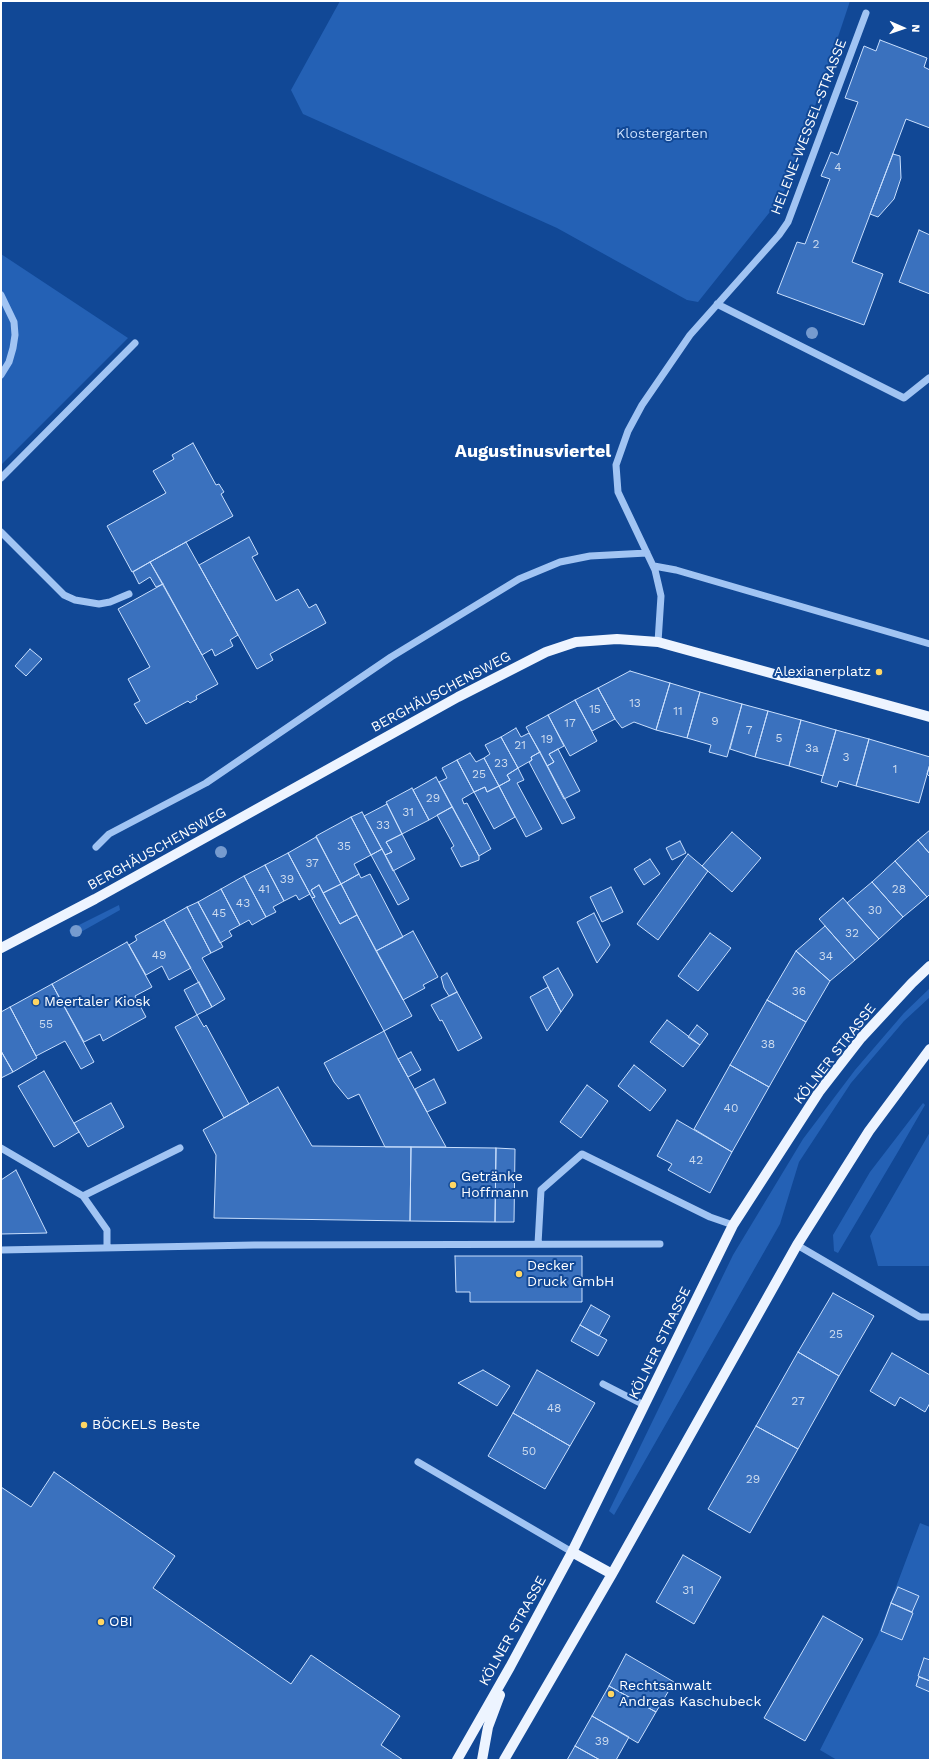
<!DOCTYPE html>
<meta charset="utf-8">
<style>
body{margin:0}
#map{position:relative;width:931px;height:1761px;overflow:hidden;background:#114896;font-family:"Work Sans",sans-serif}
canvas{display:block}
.frame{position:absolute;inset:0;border:2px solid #fff;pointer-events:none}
.north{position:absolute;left:883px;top:8px;width:40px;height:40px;-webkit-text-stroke:3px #114896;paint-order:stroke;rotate:92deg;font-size:11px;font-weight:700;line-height:16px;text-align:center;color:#fff}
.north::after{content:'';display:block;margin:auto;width:14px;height:18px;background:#fff;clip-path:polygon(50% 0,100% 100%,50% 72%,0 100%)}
</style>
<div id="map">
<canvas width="931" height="1761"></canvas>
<div class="frame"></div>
<div class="north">N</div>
</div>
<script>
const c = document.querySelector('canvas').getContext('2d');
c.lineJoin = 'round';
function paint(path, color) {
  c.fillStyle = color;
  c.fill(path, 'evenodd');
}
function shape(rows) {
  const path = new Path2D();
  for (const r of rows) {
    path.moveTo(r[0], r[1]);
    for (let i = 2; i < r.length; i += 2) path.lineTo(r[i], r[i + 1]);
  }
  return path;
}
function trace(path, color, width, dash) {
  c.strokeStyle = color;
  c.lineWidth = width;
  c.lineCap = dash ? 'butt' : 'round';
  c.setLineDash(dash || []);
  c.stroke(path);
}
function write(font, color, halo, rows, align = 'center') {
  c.font = font + ' "Work Sans",sans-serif';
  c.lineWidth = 4;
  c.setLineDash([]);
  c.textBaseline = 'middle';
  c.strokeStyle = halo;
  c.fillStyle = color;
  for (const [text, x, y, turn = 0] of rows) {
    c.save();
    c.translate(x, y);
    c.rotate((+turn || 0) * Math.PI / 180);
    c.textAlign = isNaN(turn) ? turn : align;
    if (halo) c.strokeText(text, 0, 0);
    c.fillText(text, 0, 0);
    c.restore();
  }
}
paint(shape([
 [340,1,850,1,790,181,777,203,698,302,687,300,557,228,303,114,291,90],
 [1,254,128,338,1,465],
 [119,905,120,910,72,937,69,930],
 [930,988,930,997,904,1021,851,1083,799,1162,780,1224,614,1515,609,1511,733,1255,803,1139,855,1070,904,1013],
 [923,1103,925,1105,899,1150,838,1253,834,1251,833,1235,870,1172],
 [930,1132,930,1266,878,1266,870,1236],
 [920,1523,930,1527,930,1760,837,1760,820,1750,878,1635]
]), '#2461b5');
const building = shape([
 [880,40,927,58,924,67,930,70,930,128,906,119,852,262,883,274,864,325,777,293,797,242,805,244,830,179,821,176,827,162,831,152,838,155,858,102,845,98,864,46,876,51,880,40],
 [893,154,900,156,901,178,894,199,878,217,870,214,893,154],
 [919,230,930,235,930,294,899,282,919,230],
 [193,443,216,485,219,484,224,492,221,494,233,516,132,572,107,526,166,493,153,471,174,459,172,455,193,443],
 [249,537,258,554,252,557,276,601,298,589,309,608,316,604,326,623,270,654,273,660,257,669,199,565,249,537],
 [186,542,238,635,230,640,233,646,215,656,212,649,202,655,150,562,186,542],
 [150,562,163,584,156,587,150,577,139,584,133,572,150,562],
 [163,584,218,684,196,696,197,699,190,703,188,701,146,724,134,704,140,701,128,679,150,667,118,609,163,584],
 [30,649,42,659,26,676,15,666,30,649],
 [630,671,670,683,656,730,634,722,622,728,615,719,598,688,630,671],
 [670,683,700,692,687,738,656,730,670,683],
 [598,688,615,719,592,731,575,700,598,688],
 [700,692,742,704,727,757,709,752,711,745,687,738,700,692],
 [575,700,597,741,570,756,548,715,575,700],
 [742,704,768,711,755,757,730,749,742,704],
 [768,711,801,720,789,766,755,757,768,711],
 [548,715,564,746,549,754,554,762,547,766,526,727,548,715],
 [801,720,836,730,823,776,789,766,801,720],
 [516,728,521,737,529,733,540,752,531,757,532,760,518,768,501,737,516,728],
 [836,730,869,739,856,786,839,781,837,787,821,782,836,730],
 [501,737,518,768,507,775,510,780,499,786,484,758,490,754,485,745,501,737],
 [869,739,930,757,930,764,919,803,856,786,869,739],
 [558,749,580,791,564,799,547,766,554,762,549,754,558,749],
 [540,752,575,818,562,824,529,762,532,760,531,757,540,752],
 [470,753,476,762,484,758,499,786,487,792,485,787,474,792,457,760,470,753],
 [457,760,474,792,462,799,464,804,467,803,491,849,479,856,439,782,447,778,442,768,457,760],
 [930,764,930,777,927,774,930,764],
 [518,768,524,780,517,783,542,829,526,837,499,786,510,780,507,775,518,768],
 [436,777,452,807,429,820,413,790,436,777],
 [499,786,515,817,494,829,474,792,485,787,487,792,499,786],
 [412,788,429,820,402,834,386,802,412,788],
 [387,804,402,834,386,842,392,852,385,855,364,816,387,804],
 [452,807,479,856,479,860,461,867,451,848,454,846,437,815,452,807],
 [362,812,382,849,371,855,351,817,362,812],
 [351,817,371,855,354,864,359,874,341,884,316,836,351,817],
 [930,830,930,854,918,840,930,830],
 [732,832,761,858,732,892,702,866,732,832],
 [402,834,415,859,393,871,385,855,392,852,386,842,402,834],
 [316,837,341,884,323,893,319,885,311,890,315,897,312,898,288,853,316,837],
 [918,840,930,854,930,894,927,897,895,861,918,840],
 [680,841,686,853,672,860,666,848,680,841],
 [382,849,409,899,398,905,371,855,382,849],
 [288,853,310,894,299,900,296,895,284,901,265,865,288,853],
 [688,854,708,871,658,940,637,924,688,854],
 [650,859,660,874,644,885,634,869,650,859],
 [895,861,927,897,903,917,872,882,895,861],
 [265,865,284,901,273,907,276,912,266,917,244,876,265,865],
 [359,874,361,878,370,874,403,937,376,951,341,884,359,874],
 [244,876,266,917,252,925,249,920,240,925,221,889,244,876],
 [872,882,903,917,879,939,847,903,872,882],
 [341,884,357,915,340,924,323,893,341,884],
 [319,885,340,924,357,915,412,1016,384,1031,312,898,315,897,311,890,319,885],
 [611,887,623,912,602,922,590,897,611,887],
 [221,889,240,925,229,931,232,936,220,943,198,902,221,889],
 [843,898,879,939,855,960,819,919,843,898],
 [198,902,223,947,211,953,187,907,198,902],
 [187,907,211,953,202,958,225,999,212,1007,164,920,187,907],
 [594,913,610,945,597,963,577,922,594,913],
 [164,920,191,968,169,980,162,966,146,975,129,945,137,940,135,936,164,920],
 [825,926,855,960,830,981,796,951,825,926],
 [413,931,438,977,423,985,425,988,403,1000,376,951,413,931],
 [710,933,731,948,698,991,678,976,710,933],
 [127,942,152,987,135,996,146,1017,103,1041,100,1034,84,1042,52,984,127,942],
 [796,951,830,981,806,1022,767,1000,796,951],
 [558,968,573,995,561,1012,543,977,558,968],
 [447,973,457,992,449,996,444,988,441,977,447,973],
 [199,982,212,1007,197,1015,184,990,199,982],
 [52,984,94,1062,81,1069,65,1041,36,1056,10,1007,52,984],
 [548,987,561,1012,547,1031,530,997,548,987],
 [457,992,482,1038,458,1051,442,1020,440,1021,431,1005,457,992],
 [767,1000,806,1022,769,1087,730,1065,767,1000],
 [10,1007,37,1058,13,1072,1,1051,1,1012,10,1007],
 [197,1015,204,1027,206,1025,249,1104,224,1118,175,1027,197,1015],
 [667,1020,700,1045,683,1067,650,1042,667,1020],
 [697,1025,708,1034,700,1045,688,1037,697,1025],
 [384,1031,398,1059,446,1147,385,1147,359,1094,348,1099,334,1082,324,1063,384,1031],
 [1,1051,13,1072,1,1078,1,1051],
 [411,1052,421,1070,408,1077,398,1059,411,1052],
 [634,1065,666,1090,650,1111,618,1086,634,1065],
 [730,1065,769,1087,732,1152,694,1129,730,1065],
 [44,1071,79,1132,54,1147,18,1086,44,1071],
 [434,1079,446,1103,427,1112,415,1089,434,1079],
 [587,1085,608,1101,581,1138,560,1122,587,1085],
 [278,1087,312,1146,411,1147,410,1221,214,1218,216,1155,203,1130,278,1087],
 [111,1103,124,1127,88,1147,74,1123,111,1103],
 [677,1120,732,1152,710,1193,668,1170,672,1164,657,1156,677,1120],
 [411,1147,496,1148,495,1222,410,1221,411,1147],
 [496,1148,515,1149,514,1222,495,1222,496,1148],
 [16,1170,47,1233,1,1234,1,1180,16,1170],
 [455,1256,582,1256,582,1302,470,1302,470,1292,456,1292,455,1256],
 [833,1293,874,1316,839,1376,798,1352,833,1293],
 [591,1305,610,1316,599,1336,580,1325,591,1305],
 [580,1325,607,1340,598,1356,571,1341,580,1325],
 [798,1352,839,1376,798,1449,756,1426,798,1352],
 [892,1353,930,1375,930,1403,925,1412,900,1397,895,1406,870,1391,892,1353],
 [483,1370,510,1386,497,1406,458,1383,483,1370],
 [537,1370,595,1403,570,1446,513,1413,537,1370],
 [513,1413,570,1446,545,1489,488,1456,513,1413],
 [756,1426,798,1449,750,1533,708,1509,756,1426],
 [54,1472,175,1556,153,1588,291,1684,311,1655,400,1716,381,1745,403,1760,1,1760,1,1487,31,1507,54,1472],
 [683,1555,721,1577,694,1624,656,1602,683,1555],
 [898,1587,919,1596,912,1612,891,1603,898,1587],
 [891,1603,913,1613,902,1640,881,1631,891,1603],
 [823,1616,863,1639,805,1741,764,1718,823,1616],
 [626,1654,674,1682,656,1712,609,1686,626,1654],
 [924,1658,930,1660,930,1681,918,1676,924,1658],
 [919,1677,930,1681,930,1692,916,1686,919,1677],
 [609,1686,656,1712,638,1743,592,1716,609,1686],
 [592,1716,629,1737,616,1760,600,1760,575,1746,592,1716],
 [575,1746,600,1760,567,1760,575,1746]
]);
paint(building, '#3a71be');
trace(building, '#c9dffd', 1);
trace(shape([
 [1,295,14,322,15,335,13,348,9,362,1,375],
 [717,304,904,398,929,378],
 [1,478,135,343],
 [1,532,64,595,75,600,99,604,110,602,129,594],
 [654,566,676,570,930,644],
 [658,642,661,596,655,570,618,492,616,465,628,431,642,405,690,335,779,235,788,222,866,13],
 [96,847,109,834,206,783,391,657,519,579,560,562,590,556,647,553],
 [1,1148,83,1196,180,1148],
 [83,1196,107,1230,107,1247],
 [538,1244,541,1190,582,1154,710,1217,733,1225],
 [797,1245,920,1317,930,1317],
 [1,1250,254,1245,660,1244],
 [603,1384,644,1405],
 [418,1462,572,1552]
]), '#a1c4f3', 7);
trace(shape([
 [1,948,95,899,458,697,546,652,576,642,617,639,658,642,930,717],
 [572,1552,612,1574],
 [457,1760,510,1667,572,1552,733,1225,819,1092,861,1038,912,983,930,966],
 [482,1760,488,1727,500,1695],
 [504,1760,612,1574,797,1245,869,1131,930,1049]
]), '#edf4ff', 10);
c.fillStyle = '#769bcf';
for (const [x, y] of [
 [812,333],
 [221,852],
 [76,931]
]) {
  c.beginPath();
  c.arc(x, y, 6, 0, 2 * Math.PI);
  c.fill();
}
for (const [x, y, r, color] of [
 [879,672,4,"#ffd663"],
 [36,1002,4,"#ffd663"],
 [453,1185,4,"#ffd663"],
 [519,1274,4,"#ffd663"],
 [84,1425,4,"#ffd663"],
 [101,1622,4,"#ffd663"],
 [611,1694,4,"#ffd663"]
]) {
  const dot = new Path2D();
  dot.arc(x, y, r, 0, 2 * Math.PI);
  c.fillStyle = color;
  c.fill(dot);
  trace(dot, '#114896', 1.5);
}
write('12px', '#cedcef', null, [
 ["4",838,167],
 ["2",816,244],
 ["13",635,703],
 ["15",595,709],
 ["11",678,711],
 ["9",715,721],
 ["17",570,723],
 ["7",749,730],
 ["5",779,738],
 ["19",547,739],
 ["21",520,745],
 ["3a",812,748],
 ["3",846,757],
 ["23",501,763],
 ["1",895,769],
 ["25",479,774],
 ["29",433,798],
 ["31",408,812],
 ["33",383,825],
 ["35",344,846],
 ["37",312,863],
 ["39",287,879],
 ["41",264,889],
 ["28",899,889],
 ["43",243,903],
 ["30",875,910],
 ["45",219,913],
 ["32",852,933],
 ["49",159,955],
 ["34",826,956],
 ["36",799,991],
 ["55",46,1024],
 ["38",768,1044],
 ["40",731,1108],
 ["42",696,1160],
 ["25",836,1334],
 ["27",798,1401],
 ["48",554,1408],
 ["50",529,1451],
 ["29",753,1479],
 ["31",688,1590],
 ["39",602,1741]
]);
write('14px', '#fff', '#114896', [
 ["HELENE-WESSEL-STRASSE",809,127,-69],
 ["BERGHÄUSCHENSWEG",441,692,-28],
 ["BERGHÄUSCHENSWEG",157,849,-29],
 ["KÖLNER STRASSE",835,1054,-52],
 ["KÖLNER STRASSE",660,1343,-64],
 ["KÖLNER STRASSE",513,1631,-61]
]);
write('14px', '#c9dffd', '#114896', [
 ["Klostergarten",662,134]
]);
write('14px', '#fff', '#114896', [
 ["Alexianerplatz",871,672,"right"],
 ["Meertaler Kiosk",44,1002],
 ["Getränke",461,1177],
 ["Hoffmann",461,1193],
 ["Decker",527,1266],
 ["Druck GmbH",527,1282],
 ["BÖCKELS Beste",92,1425],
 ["OBI",109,1622],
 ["Rechtsanwalt",619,1686],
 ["Andreas Kaschubeck",619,1702]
], 'left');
write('bold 18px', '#fff', '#114896', [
 ["Augustinusviertel",533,452]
]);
</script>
